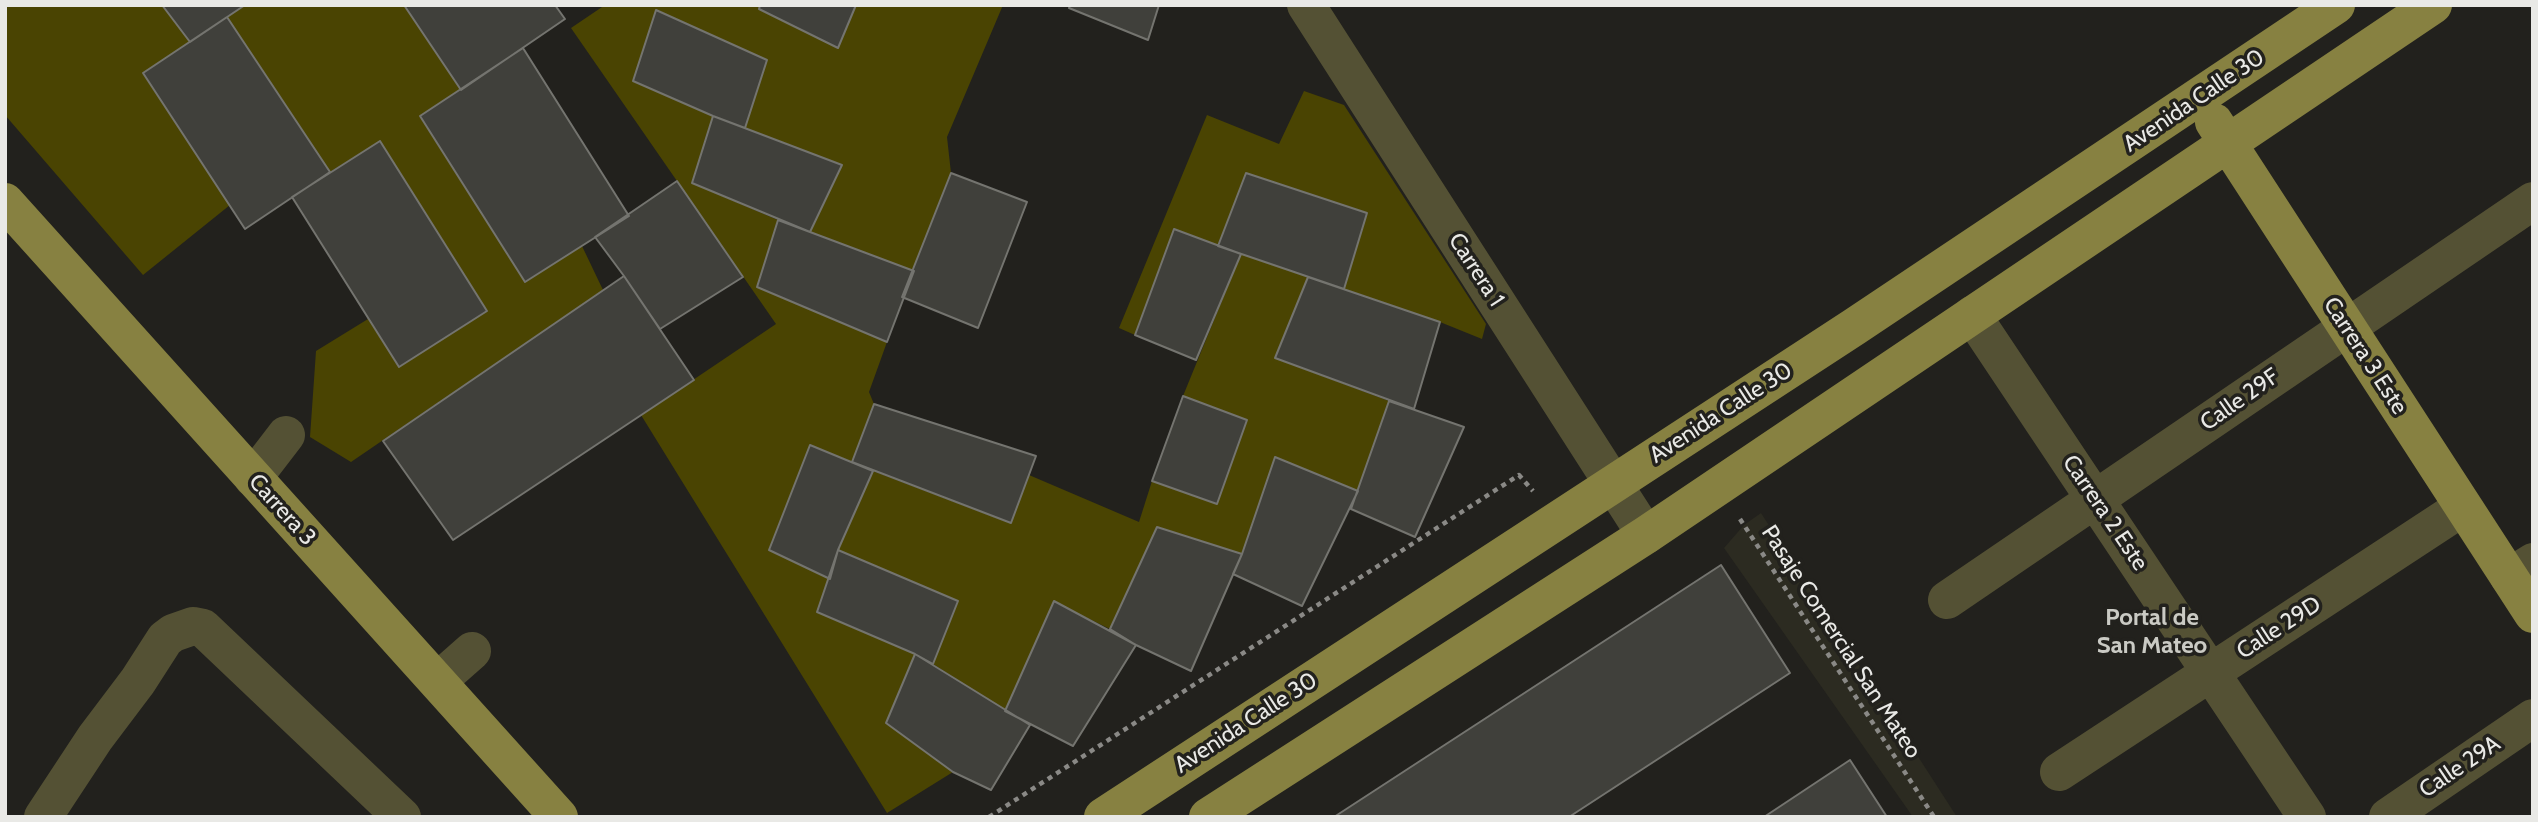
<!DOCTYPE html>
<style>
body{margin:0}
#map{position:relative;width:2538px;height:822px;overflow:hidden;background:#22211d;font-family:Cabin,sans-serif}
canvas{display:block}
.frame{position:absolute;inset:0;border:7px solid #e9e9e6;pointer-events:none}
</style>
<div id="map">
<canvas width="2538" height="822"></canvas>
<div class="frame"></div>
</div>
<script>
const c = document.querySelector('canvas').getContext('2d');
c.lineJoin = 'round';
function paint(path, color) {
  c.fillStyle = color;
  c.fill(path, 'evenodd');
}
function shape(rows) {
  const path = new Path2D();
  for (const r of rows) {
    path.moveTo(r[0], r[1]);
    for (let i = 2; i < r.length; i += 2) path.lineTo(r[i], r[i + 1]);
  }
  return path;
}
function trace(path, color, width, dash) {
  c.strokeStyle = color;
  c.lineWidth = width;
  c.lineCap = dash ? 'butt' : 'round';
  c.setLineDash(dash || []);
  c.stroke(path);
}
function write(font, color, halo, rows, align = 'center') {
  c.font = font + ' Cabin,sans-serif';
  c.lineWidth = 7;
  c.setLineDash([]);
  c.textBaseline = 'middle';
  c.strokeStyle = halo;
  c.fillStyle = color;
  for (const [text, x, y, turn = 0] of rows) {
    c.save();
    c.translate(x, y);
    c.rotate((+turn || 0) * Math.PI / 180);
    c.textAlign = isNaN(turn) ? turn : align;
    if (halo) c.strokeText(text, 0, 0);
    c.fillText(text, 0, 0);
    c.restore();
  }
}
paint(shape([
 [1761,513,1957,817,1913,817,1724,548,1744,525]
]), '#2c2b21');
paint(shape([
 [5,5,162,5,190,42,143,74,230,205,143,275,5,115],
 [245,5,404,5,461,90,420,117,525,282,582,246,603,290,351,462,310,437,316,351,368,319,399,367,487,311,380,141,330,172,227,17],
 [605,5,760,5,759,9,856,5,1003,5,947,137,951,173,914,271,810,232,842,165,745,128,767,60,657,10,633,80,713,116,692,183,778,220,757,287,887,342,869,392,874,404,852,462,810,445,769,549,830,579,817,612,915,654,886,723,953,772,887,813,641,415,776,324,571,28],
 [1304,91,1344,105,1486,324,1482,339,1440,322,1344,289,1367,213,1246,173,1218,246,1174,229,1135,335,1119,328,1207,115,1279,144],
 [1241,254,1308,277,1275,358,1389,401,1358,491,1242,554,1158,527,1110,629,1054,602,1005,711,933,664,957,601,838,550,873,471,1010,523,1029,475,1139,522,1152,481,1217,504,1247,420,1183,396]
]), '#4a4402');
const building = shape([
 [162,5,245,5,190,42,162,5],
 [404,5,555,5,565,19,461,90,404,5],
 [760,5,856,5,838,48,759,9,760,5],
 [1070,5,1159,5,1148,40,1069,8,1070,5],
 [656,10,767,60,745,128,713,116,633,81,656,10],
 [227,17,330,172,245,229,143,73,227,17],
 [523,48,629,216,525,282,420,116,523,48],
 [713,116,842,165,810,232,692,183,713,116],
 [380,141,487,311,399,367,292,197,380,141],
 [951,173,1027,202,978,328,902,297,951,173],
 [1246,173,1367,213,1344,289,1218,246,1246,173],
 [677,181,743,277,660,329,624,276,595,237,677,181],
 [778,220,914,271,887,342,757,287,778,220],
 [1174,229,1241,254,1196,360,1135,335,1174,229],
 [624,276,694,380,453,540,383,441,624,276],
 [1308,277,1440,322,1414,409,1275,358,1308,277],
 [1183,396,1247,420,1217,504,1152,481,1183,396],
 [1389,401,1464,427,1415,537,1351,509,1389,401],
 [874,404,1036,456,1011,523,852,462,874,404],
 [810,445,873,471,838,550,830,579,769,550,810,445],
 [1275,457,1358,491,1302,606,1233,574,1242,554,1275,457],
 [1157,527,1242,554,1191,671,1136,645,1110,629,1157,527],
 [838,550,958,601,933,664,915,654,817,612,838,550],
 [1721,565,1790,673,1569,817,1334,817,1721,565],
 [1054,601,1136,645,1073,746,1005,711,1054,601],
 [915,654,1030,725,991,790,953,772,886,723,915,654],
 [1850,760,1887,817,1764,817,1850,760]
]);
paint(building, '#40403b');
trace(building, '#74746f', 2);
trace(shape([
 [1740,519,1934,817],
 [989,817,1519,475,1533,491]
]), '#8a8986', 4.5, [5, 5]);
trace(shape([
 [1306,5,1646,535],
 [1972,315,2307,817],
 [253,478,286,435],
 [2509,577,2533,562],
 [1947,600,2533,201],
 [438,681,472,651],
 [2059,772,2463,507],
 [43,817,95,738,138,681,165,639,173,633,193,626,203,628,402,817],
 [2388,817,2533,718]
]), '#545134', 38);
trace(shape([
 [2214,122,2533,614],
 [5,202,559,817],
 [1103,817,1854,327,2336,5],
 [1208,817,1646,535,2433,5]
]), '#878141', 38);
write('23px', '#e9e9e6', '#22211d', [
 ["Avenida Calle 30",2194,101,-34],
 ["Carrera 1",1476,270,57],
 ["Carrera 3 Este",2365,356,57],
 ["Calle 29F",2240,400,-35],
 ["Avenida Calle 30",1721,413,-33],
 ["Carrera 3",282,510,48],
 ["Carrera 2 Este",2105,513,56],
 ["Calle 29D",2279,628,-33],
 ["Pasaje Comercial San Mateo",1841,642,57],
 ["Avenida Calle 30",1246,723,-33],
 ["Calle 29A",2460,767,-34]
]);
write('bold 24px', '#cacac4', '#22211d', [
 ["Portal de",2152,618],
 ["San Mateo",2152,646]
]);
</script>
